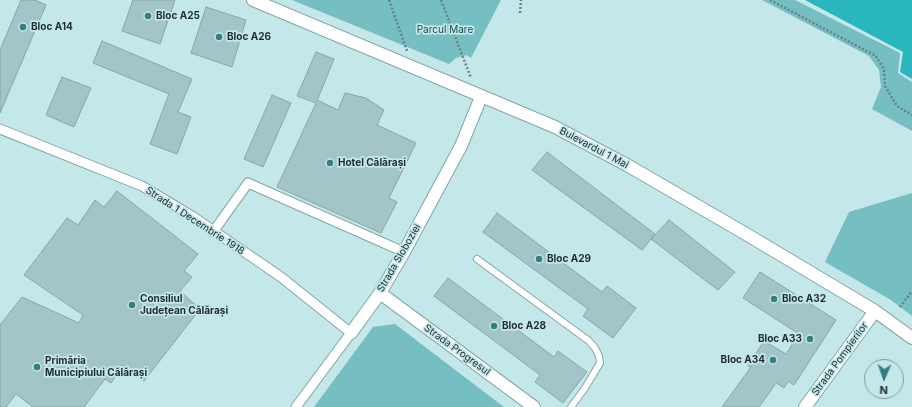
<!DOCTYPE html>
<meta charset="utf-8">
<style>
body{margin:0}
#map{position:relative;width:912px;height:407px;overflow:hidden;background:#c4e7e9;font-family:Inter,sans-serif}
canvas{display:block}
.north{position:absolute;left:864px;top:359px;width:40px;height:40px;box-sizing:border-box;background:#c4e7e9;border:1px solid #829c9e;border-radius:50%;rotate:182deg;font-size:11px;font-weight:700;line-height:16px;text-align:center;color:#1f2c2d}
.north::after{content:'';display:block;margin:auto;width:14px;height:18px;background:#357e82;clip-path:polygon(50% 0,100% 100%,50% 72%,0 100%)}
</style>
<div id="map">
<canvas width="912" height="407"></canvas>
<div class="north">N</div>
</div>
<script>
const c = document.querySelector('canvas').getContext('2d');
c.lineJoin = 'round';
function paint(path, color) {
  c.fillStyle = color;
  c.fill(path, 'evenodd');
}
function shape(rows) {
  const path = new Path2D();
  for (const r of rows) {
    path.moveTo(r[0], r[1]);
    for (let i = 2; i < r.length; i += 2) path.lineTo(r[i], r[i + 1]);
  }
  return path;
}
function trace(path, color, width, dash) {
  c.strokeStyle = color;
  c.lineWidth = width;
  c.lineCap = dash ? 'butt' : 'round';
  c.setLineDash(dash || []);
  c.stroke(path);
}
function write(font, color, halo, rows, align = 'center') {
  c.font = font + ' Inter,sans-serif';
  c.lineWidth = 3.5;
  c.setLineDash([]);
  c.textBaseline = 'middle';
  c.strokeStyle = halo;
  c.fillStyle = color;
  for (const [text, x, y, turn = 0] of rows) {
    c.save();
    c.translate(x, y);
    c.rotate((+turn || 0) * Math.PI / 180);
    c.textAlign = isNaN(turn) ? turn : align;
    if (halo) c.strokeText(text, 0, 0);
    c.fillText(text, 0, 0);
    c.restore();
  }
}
paint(shape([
 [292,0,501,0,471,58,467,55,456,58,449,64],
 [762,0,795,0,900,53,898,73,912,82,912,131,872,109,881,87,879,70,869,56],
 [912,193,912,316,891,300,825,262,849,212],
 [395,324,504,407,314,407,373,327]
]), '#75bec2');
paint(shape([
 [805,0,912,0,912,79,900,72,903,52]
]), '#29b6bd');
const building = shape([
 [21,0,35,0,46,5,0,113,0,50,21,0],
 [133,0,175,0,160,44,122,31,133,0],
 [206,7,246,20,232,67,191,53,206,7],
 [102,41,192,79,178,112,191,117,177,154,150,144,169,94,93,63,102,41],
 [316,52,334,59,317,101,317,100,338,110,345,93,366,98,384,110,377,125,416,143,389,198,397,202,381,233,277,187,316,103,297,96,316,52],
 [62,77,91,88,74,127,46,115,62,77],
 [272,95,291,103,263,167,244,159,272,95],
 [547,152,655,234,642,250,532,170,547,152],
 [117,191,198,254,184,271,192,277,180,291,200,309,144,381,124,365,111,383,105,379,84,407,33,407,16,394,6,407,0,407,0,325,22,297,79,323,83,315,24,275,67,218,78,225,95,200,104,207,117,191],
 [497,213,602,292,607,286,636,308,613,338,583,316,588,309,483,232,497,213],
 [669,220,735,272,718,290,651,239,669,220],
 [760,272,836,320,794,385,788,381,784,388,776,383,759,407,722,407,751,367,748,366,764,341,786,354,799,334,743,298,760,272],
 [448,278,554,357,558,351,587,372,563,403,535,382,540,375,434,296,448,278]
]);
paint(building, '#a4c5c7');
trace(building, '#86a7a9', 1);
const service = shape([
 [477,259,589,341,595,348,599,356,600,363,585,388,571,407]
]);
const pedestrian = shape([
 [0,129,142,186,192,216,281,277,351,333,296,407],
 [213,232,248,183,404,252]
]);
const minor = shape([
 [253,0,555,127,627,165,746,234,875,311,912,338],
 [380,293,534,407],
 [351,333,380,293,404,252,461,146,481,97],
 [805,407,875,311]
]);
trace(service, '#84a5a6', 8);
trace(pedestrian, '#84a5a6', 11);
trace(minor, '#84a5a6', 14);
trace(shape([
 [389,0,407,51],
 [441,0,471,78],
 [770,0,876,56,884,69,885,86,897,106,912,115],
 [520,13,521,0],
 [900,307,912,291]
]), '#6a8283', 2.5, [2, 2]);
trace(service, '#fff', 6);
trace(pedestrian, '#fff', 9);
trace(minor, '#fff', 12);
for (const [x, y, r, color] of [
 [148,16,4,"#357e82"],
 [23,27,4,"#357e82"],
 [219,37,4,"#357e82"],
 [330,163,4,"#357e82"],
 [539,259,4,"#357e82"],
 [774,299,4,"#357e82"],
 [132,305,4,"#357e82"],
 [494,326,4,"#357e82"],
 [810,339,4,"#357e82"],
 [773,360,4,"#357e82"],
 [37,367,4,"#357e82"]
]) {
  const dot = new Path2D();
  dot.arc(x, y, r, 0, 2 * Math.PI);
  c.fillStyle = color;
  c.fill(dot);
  trace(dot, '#c4e7e9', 1.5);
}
write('bold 10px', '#1f2c2d', '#c4e7e9', [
 ["Bloc A25",156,16],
 ["Bloc A14",31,27],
 ["Bloc A26",227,37],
 ["Hotel Călărași",338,163],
 ["Bloc A29",547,259],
 ["Consiliul",140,299],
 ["Județean Călărași",140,311],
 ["Bloc A32",782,299],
 ["Bloc A28",502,326],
 ["Bloc A33",802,339,"right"],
 ["Bloc A34",765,360,"right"],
 ["Primăria",45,361],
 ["Municipiului Călărași",45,373]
], 'left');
write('10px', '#144d50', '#c4e7e9', [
 ["Parcul Mare",445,30]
]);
write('10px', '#1f2c2d', '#c4e7e9', [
 ["Bulevardul 1 Mai",594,148,28],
 ["Strada 1 Decembrie 1918",195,221,33],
 ["Strada Sloboziei",399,258,-60],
 ["Strada Progresul",457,350,36],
 ["Strada Pompierilor",840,359,-54]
]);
</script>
